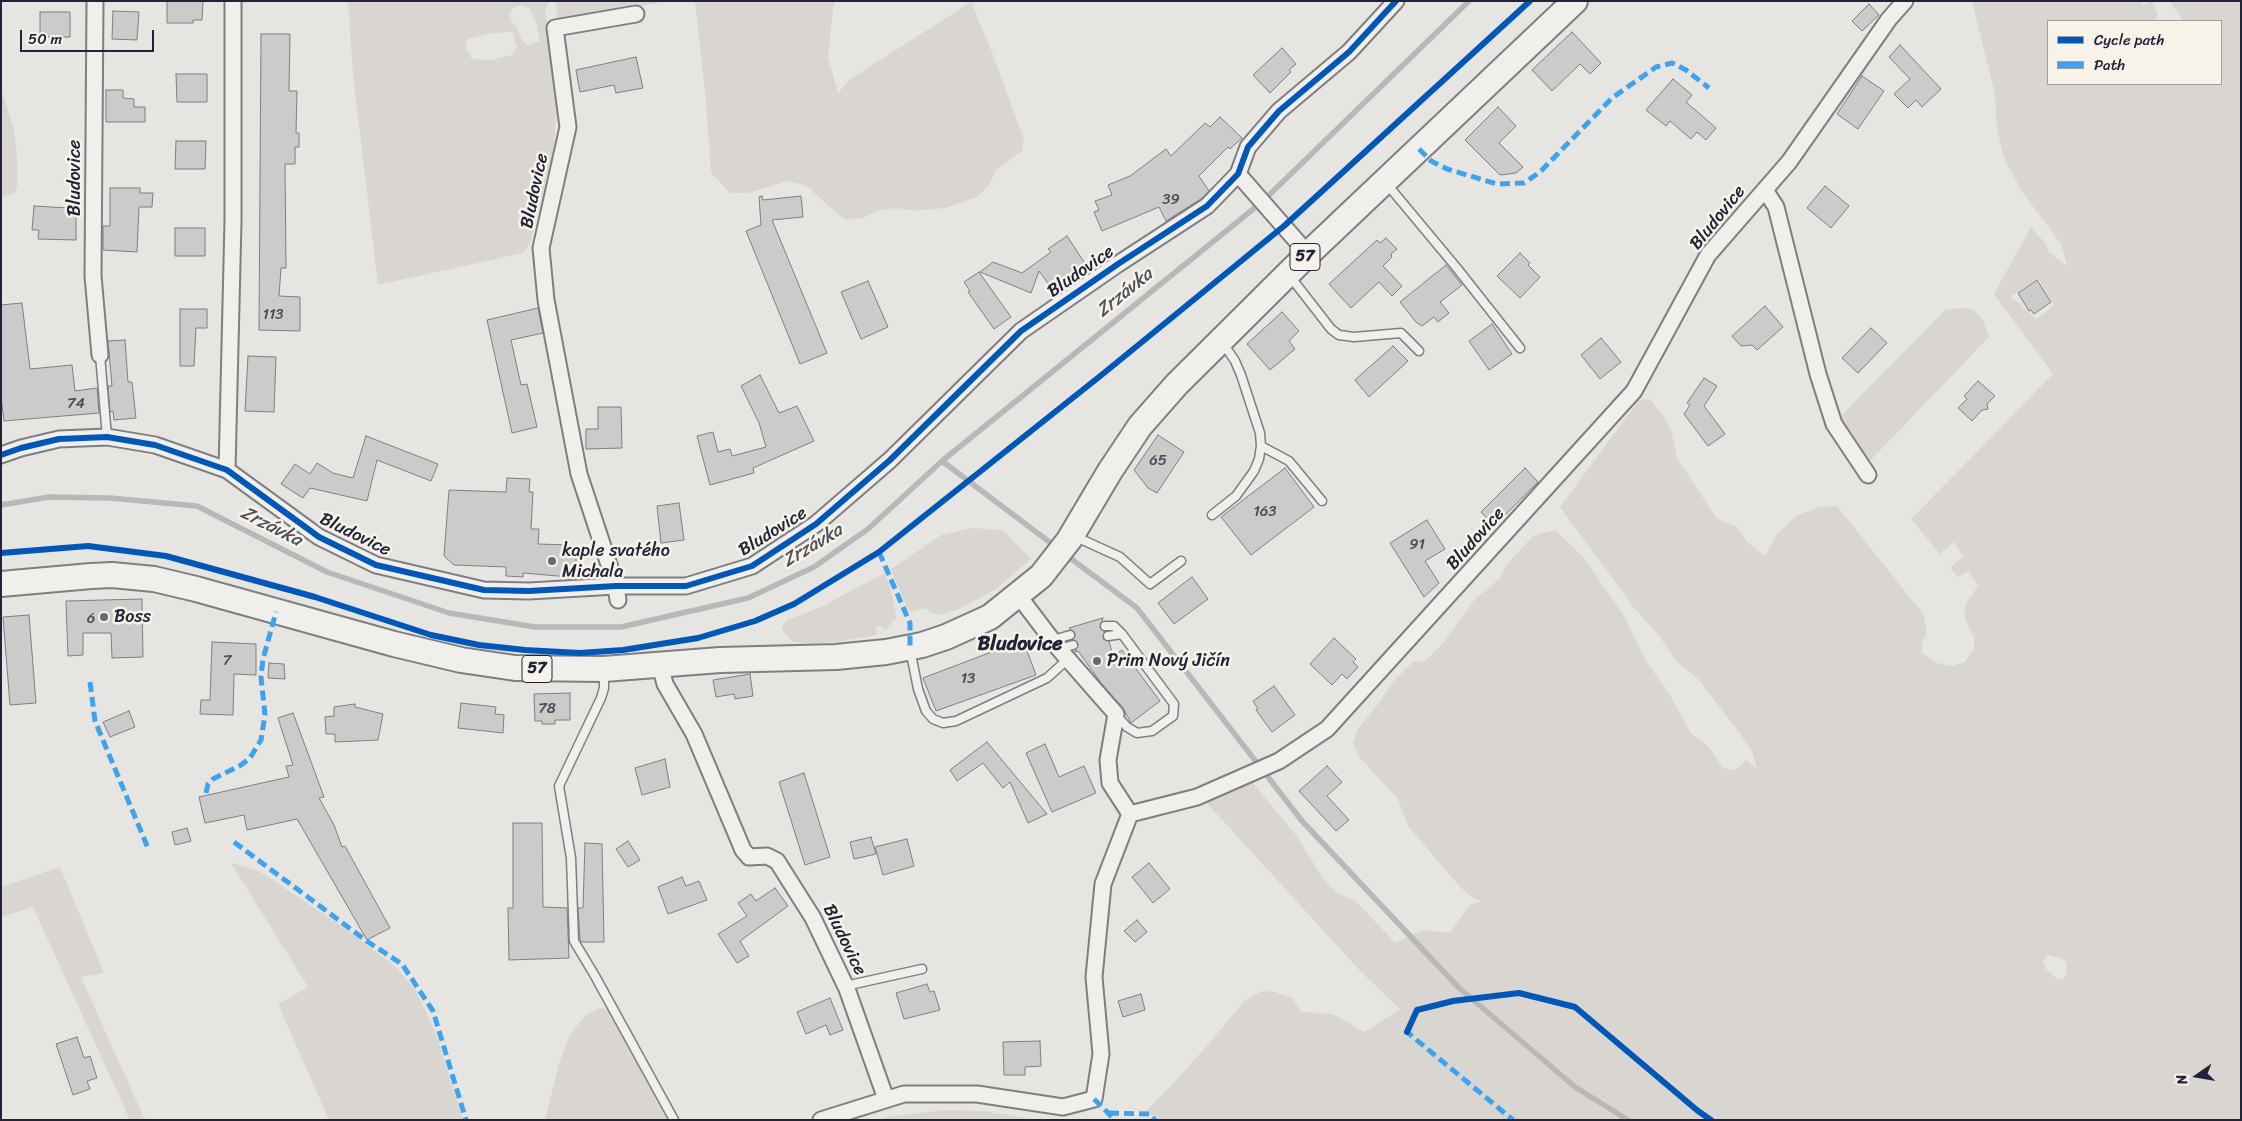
<!DOCTYPE html>
<meta charset="utf-8">
<style>
body{margin:0}
#map{position:relative;width:2242px;height:1121px;overflow:hidden;background:#e7e5e1;font-family:Sriracha,sans-serif}
canvas{display:block}
.frame{position:absolute;inset:0;border:2px solid #22223b;pointer-events:none}
.legend{position:absolute;left:2047px;top:20px;width:175px;height:65px;box-sizing:border-box;background:#f7f3e8;border:1px solid #a29fa3;margin:0;padding:6px 9px;list-style:none;font-size:15px;color:#22223b}
.legend li{display:flex;align-items:center;gap:10px;height:25px}
.legend b{width:25px;border:1px solid #a29fa3}
.north{position:absolute;left:2172px;top:1051px;width:50px;height:50px;-webkit-text-stroke:4px #f7f3e8;paint-order:stroke;rotate:257deg;font-size:14px;font-weight:700;line-height:20px;text-align:center;color:#22223b}
.north::after{content:'';display:block;margin:auto;width:18px;height:22px;background:#22223b;clip-path:polygon(50% 0,100% 100%,50% 72%,0 100%)}
.scale{position:absolute;left:20px;top:30px;width:134px;height:22px;box-sizing:border-box;border:2px solid #22223b;border-top:0;padding-left:6px;font-size:15px;line-height:18px;white-space:nowrap;color:#22223b;-webkit-text-stroke:4px #f7f3e8;paint-order:stroke}
</style>
<div id="map">
<canvas width="2242" height="1121"></canvas>
<div class="frame"></div>
<ul class="legend">
<li><b style="height:6px;background:#0057b8"></b>Cycle path</li>
<li><b style="height:6px;background:#3ea2ec"></b>Path</li>
</ul>
<div class="north">N</div>
<div class="scale">50 m</div>
</div>
<script>
const c = document.querySelector('canvas').getContext('2d');
c.lineJoin = 'round';
function paint(path, color) {
  c.fillStyle = color;
  c.fill(path, 'evenodd');
}
function shape(rows) {
  const path = new Path2D();
  for (const r of rows) {
    path.moveTo(r[0], r[1]);
    for (let i = 2; i < r.length; i += 2) path.lineTo(r[i], r[i + 1]);
  }
  return path;
}
function trace(path, color, width, dash) {
  c.strokeStyle = color;
  c.lineWidth = width;
  c.lineCap = dash ? 'butt' : 'round';
  c.setLineDash(dash || []);
  c.stroke(path);
}
function write(font, color, halo, rows, align = 'center') {
  c.font = font + ' Sriracha,sans-serif';
  c.lineWidth = 5;
  c.setLineDash([]);
  c.textBaseline = 'middle';
  c.strokeStyle = halo;
  c.fillStyle = color;
  for (const [text, x, y, turn = 0] of rows) {
    c.save();
    c.translate(x, y);
    c.rotate((+turn || 0) * Math.PI / 180);
    c.textAlign = isNaN(turn) ? turn : align;
    if (halo) c.strokeText(text, 0, 0);
    c.fillText(text, 0, 0);
    c.restore();
  }
}
paint(shape([
 [348,1,550,1,545,9,557,112,553,153,530,244,523,253,378,285,353,75],
 [521,5,529,8,536,22,540,41,528,45,522,41,517,27,511,21,510,12,515,7],
 [512,32,517,47,512,55,490,60,472,59,465,48,467,39,493,33],
 [555,1,669,1,558,21],
 [695,1,834,1,828,57,838,93,849,80,971,2,992,52,1024,140,1022,151,996,170,989,185,977,197,945,208,914,211,897,208,879,210,862,218,845,220,805,185,787,181,749,193,730,193,711,173,706,102],
 [1972,1,2140,1,2143,5,2152,1,2158,14,2154,21,2048,21,2048,84,2221,84,2221,21,2183,21,2170,1,2241,1,2241,1120,1153,1120,1152,1116,1144,1113,1170,1087,1212,1040,1244,1001,1262,991,1275,992,1292,998,1301,1012,1332,1014,1365,1032,1400,1009,1362,973,1205,801,1252,782,1296,835,1324,880,1336,892,1356,901,1395,943,1423,930,1450,933,1470,904,1482,902,1471,896,1460,887,1408,826,1398,799,1360,758,1353,744,1357,730,1379,703,1392,683,1414,661,1424,662,1444,642,1475,599,1499,579,1508,563,1533,536,1549,531,1556,531,1584,558,1624,616,1646,661,1668,692,1691,733,1709,747,1723,768,1731,770,1738,768,1746,760,1757,769,1752,752,1739,732,1699,680,1678,663,1657,633,1634,608,1560,507,1639,400,1650,399,1665,419,1672,433,1677,458,1717,519,1737,527,1747,542,1765,556,1776,535,1796,516,1820,507,1837,506,1923,614,1927,631,1922,644,1922,653,1937,663,1952,666,1965,662,1974,649,1974,637,1968,626,1964,613,1967,602,1978,586,1968,571,1958,577,1950,568,1963,556,1954,542,1940,554,1911,519,2053,374,1994,294,2031,227,2046,244,2048,252,2067,266,2061,244,2023,193,2004,158,1997,129,1995,94],
 [2038,278,2054,305,2036,319,2011,296],
 [2048,955,2061,958,2066,962,2067,972,2064,978,2058,980,2046,969,2043,961],
 [1,88,14,130,17,156,17,187,14,194,1,196],
 [1961,308,1973,309,1983,320,1989,337,1867,464,1839,418,1945,310],
 [972,528,1003,530,1031,559,996,589,960,609,940,615,930,613,927,608,912,612,908,610,891,569,941,535],
 [884,573,889,583,897,618,885,630,881,625,876,627,877,635,836,642,805,643,793,642,784,633,782,627,787,620,819,608],
 [231,863,259,871,346,929,397,968,416,991,435,1031,463,1120,329,1120,278,1004,308,987],
 [60,867,104,973,81,977,145,1120,130,1120,33,907,1,917,1,887],
 [598,1008,606,1009,613,1013,657,1093,666,1117,665,1120,545,1120,559,1063,570,1035,583,1018],
 [945,1110,984,1111,1038,1120,879,1120,887,1117]
]), '#d9d6d2');
trace(shape([
 [942,461,1056,547],
 [1,505,49,497,110,498,197,506,327,572,449,613,535,627,621,627,748,598,814,567,868,529,942,461,1262,202,1469,1],
 [1066,555,1137,608,1302,821,1458,987,1575,1087,1628,1120]
]), '#bab7b8', 5.5);
const building = shape([
 [167,1,203,1,202,20,193,20,193,23,167,23,167,1],
 [1869,4,1879,15,1862,31,1852,21,1869,4],
 [113,11,139,12,137,40,112,39,113,11],
 [40,12,70,12,70,37,40,37,40,12],
 [1572,32,1601,63,1590,74,1580,64,1552,91,1532,70,1572,32],
 [261,34,290,34,289,91,297,91,296,133,299,133,299,147,295,147,295,164,285,164,286,268,281,268,279,296,300,297,300,331,259,330,261,34],
 [1900,45,1941,89,1922,107,1916,100,1908,108,1894,94,1910,79,1889,57,1900,45],
 [1282,48,1296,64,1289,70,1291,72,1270,93,1253,75,1282,48],
 [636,57,643,88,616,93,614,85,580,92,576,70,636,57],
 [176,74,207,74,207,102,177,102,176,74],
 [1862,76,1884,91,1858,129,1837,114,1862,76],
 [1673,79,1692,95,1686,102,1716,128,1706,140,1697,132,1691,139,1670,121,1666,126,1646,110,1673,79],
 [106,90,123,90,123,98,134,99,134,107,145,107,145,122,106,122,106,90],
 [1498,107,1516,126,1499,143,1523,167,1516,173,1500,175,1465,140,1498,107],
 [1220,117,1242,138,1230,149,1228,147,1199,176,1209,191,1201,199,1166,221,1159,207,1102,231,1094,212,1099,210,1095,201,1112,195,1108,185,1130,176,1166,149,1171,156,1205,123,1210,127,1220,117],
 [176,141,206,141,205,169,175,169,176,141],
 [1825,186,1849,206,1831,228,1807,208,1825,186],
 [110,188,140,188,140,193,153,193,152,207,139,207,137,252,103,250,103,226,110,226,110,188],
 [762,196,763,200,801,196,803,217,772,220,827,353,800,364,746,231,761,225,759,197,762,196],
 [34,206,69,208,69,214,76,214,76,240,38,239,39,230,32,230,34,206],
 [175,228,205,228,205,256,175,256,175,228],
 [1067,236,1086,265,1052,289,1039,271,1031,293,980,272,993,262,1022,273,1051,252,1048,249,1067,236],
 [1386,238,1397,249,1391,254,1392,257,1383,266,1402,286,1392,296,1379,282,1351,308,1329,284,1377,240,1380,243,1386,238],
 [1520,253,1530,263,1528,265,1540,277,1520,298,1497,276,1520,253],
 [1446,265,1462,285,1440,302,1449,313,1438,322,1434,317,1422,326,1416,322,1400,302,1446,265],
 [979,272,1011,317,994,329,968,292,970,291,964,282,979,272],
 [2037,280,2051,302,2034,314,2031,310,2029,311,2018,293,2037,280],
 [868,281,888,327,861,339,841,292,868,281],
 [22,303,30,369,72,365,75,391,97,388,99,413,4,421,1,397,1,305,22,303],
 [1765,306,1783,327,1757,350,1752,345,1741,346,1732,336,1765,306],
 [538,308,543,333,511,340,521,385,527,384,537,427,512,433,487,320,538,308],
 [180,309,207,309,207,328,196,328,194,366,180,366,180,309],
 [1282,312,1299,331,1289,341,1295,349,1270,370,1247,344,1282,312],
 [1492,324,1512,354,1489,370,1469,341,1492,324],
 [1871,328,1887,343,1858,373,1842,358,1871,328],
 [1601,338,1621,362,1600,379,1581,355,1601,338],
 [125,340,128,382,132,382,136,418,114,420,113,411,110,412,108,386,112,386,108,341,125,340],
 [1393,346,1408,361,1369,397,1355,380,1393,346],
 [248,356,276,357,274,412,245,411,248,356],
 [760,375,779,413,797,406,814,441,753,468,754,473,710,485,697,436,713,432,718,452,730,449,732,456,766,447,759,423,741,386,760,375],
 [1704,378,1717,386,1704,406,1725,434,1708,446,1684,414,1690,405,1687,403,1704,378],
 [1978,381,1995,396,1987,404,1988,409,1982,410,1972,421,1958,408,1967,399,1964,396,1978,381],
 [598,407,621,407,622,448,586,449,586,429,598,429,598,407],
 [1158,435,1184,452,1157,493,1148,488,1134,470,1158,435],
 [366,436,438,464,431,481,377,460,367,501,310,488,303,498,281,484,295,464,310,474,317,463,333,473,353,478,366,436],
 [1285,468,1314,507,1251,555,1221,517,1285,468],
 [1525,468,1538,482,1494,526,1481,512,1525,468],
 [507,478,530,479,529,492,533,492,531,529,539,529,538,544,570,545,570,553,576,553,576,569,569,569,569,577,523,573,523,577,506,576,506,567,454,565,444,556,449,490,506,492,507,478],
 [679,503,684,540,661,543,657,506,679,503],
 [1427,520,1445,549,1425,561,1439,583,1424,597,1390,543,1427,520],
 [1192,577,1208,599,1174,624,1158,603,1192,577],
 [142,599,143,657,112,658,111,633,83,633,83,655,68,656,66,601,142,599],
 [29,615,36,703,10,705,3,617,29,615],
 [1103,618,1100,628,1105,632,1103,639,1109,641,1113,656,1122,650,1160,701,1131,723,1123,708,1101,683,1078,651,1075,652,1078,644,1073,640,1075,633,1069,628,1103,618],
 [1334,638,1356,659,1353,662,1358,667,1347,679,1342,674,1332,685,1310,664,1334,638],
 [1023,640,1036,675,936,711,923,678,1023,640],
 [212,642,256,644,256,675,234,674,233,715,200,714,201,700,210,700,212,642],
 [269,663,284,664,285,679,268,678,269,663],
 [750,674,753,696,735,699,734,694,716,697,713,680,750,674],
 [1274,686,1295,715,1272,732,1256,710,1258,709,1253,701,1274,686],
 [570,693,570,720,555,720,555,724,542,724,542,721,535,721,534,694,570,693],
 [461,703,496,707,495,714,504,715,503,733,458,728,461,703],
 [355,704,355,707,383,714,378,740,335,742,335,734,326,734,325,717,334,716,334,707,355,704],
 [129,711,135,727,110,737,103,722,129,711],
 [293,713,324,797,319,798,334,825,342,847,345,846,390,928,367,940,297,819,247,830,244,815,205,823,199,797,289,777,286,766,293,765,278,718,293,713],
 [987,742,1016,777,1047,814,1028,823,1010,782,1003,788,983,763,957,781,950,770,987,742],
 [1045,744,1059,777,1084,766,1096,793,1052,812,1026,753,1045,744],
 [665,759,670,787,642,795,635,768,665,759],
 [1327,766,1342,782,1327,796,1349,820,1336,831,1299,791,1327,766],
 [804,773,830,857,805,865,779,782,804,773],
 [513,823,542,823,543,907,567,908,569,958,509,960,508,908,513,908,513,823],
 [187,828,191,841,175,845,172,832,187,828],
 [871,837,876,854,854,859,850,842,871,837],
 [907,839,914,866,883,875,875,847,907,839],
 [628,841,640,860,628,867,616,849,628,841],
 [585,843,602,844,604,942,581,942,580,939,578,908,583,908,585,843],
 [1149,863,1170,889,1153,903,1132,877,1149,863],
 [682,877,686,886,699,881,707,900,668,914,658,887,682,877],
 [775,888,788,906,740,941,749,956,737,963,718,934,747,916,738,903,751,894,756,901,775,888],
 [1137,920,1147,932,1135,942,1124,931,1137,920],
 [927,984,930,992,934,991,940,1010,904,1019,896,993,927,984],
 [1141,994,1145,1010,1123,1017,1118,1001,1141,994],
 [830,998,843,1030,830,1035,826,1025,806,1034,797,1012,830,998],
 [77,1037,84,1058,90,1056,97,1078,87,1081,90,1089,73,1095,56,1044,77,1037],
 [1040,1041,1041,1066,1025,1067,1025,1075,1004,1075,1003,1042,1040,1041]
]);
paint(building, '#cdcbc9');
trace(building, '#7f7e81', 1);
const lane = shape([
 [1386,183,1456,267,1520,348],
 [1289,275,1331,329,1339,335,1354,337,1401,333,1419,351],
 [100,355,107,437],
 [1261,446,1289,461,1322,501],
 [1212,515,1236,496,1254,471,1259,459,1261,446,1260,433,1241,375,1235,361,1223,343],
 [1074,536,1120,557,1150,584,1181,561],
 [1105,626,1114,626,1122,634,1174,704,1173,716,1152,731,1137,733,1127,727,1117,716],
 [1108,636,1122,634],
 [1053,640,1070,635],
 [910,649,918,689,926,711,933,719,943,723,956,721,1047,678,1068,659],
 [1059,649,1073,645],
 [604,671,604,688,601,698,559,786,571,858,574,941,595,976,674,1120],
 [845,986,922,969]
]);
const street = shape([
 [95,1,93,276,100,355],
 [1238,174,1308,254],
 [1765,190,1776,207,1818,374,1834,424,1868,475],
 [1,455,21,448,59,439,107,437,155,445,227,470,319,537,376,565,484,590,529,591,616,586,686,586,752,566,816,524,890,460,1021,331,1118,264,1207,206,1238,174,1248,147,1279,111,1349,52,1396,1],
 [227,470,233,221,233,1],
 [1018,595,1059,649,1116,714,1108,760,1110,783,1130,814],
 [618,600,616,586,579,474,546,300,541,248,568,127,555,28,636,14],
 [660,665,665,684,694,734,743,850,749,857,767,856,777,861,813,918,847,989,886,1099],
 [1130,814,1197,797,1279,761,1327,729,1634,391,1708,255,1789,162,1889,19,1905,1],
 [821,1120,904,1094,977,1094,1063,1107,1094,1099,1101,1054,1094,977,1103,884,1130,814]
]);
const primary = shape([
 [1,584,91,576,112,575,154,579,196,589,394,644,461,660,515,668,604,669,720,660,836,657,886,652,922,645,946,637,990,617,1041,576,1069,540,1110,471,1140,426,1177,384,1308,254,1575,1]
]);
trace(lane, '#7f7e81', 11);
trace(street, '#7f7e81', 19);
trace(primary, '#7f7e81', 28);
trace(lane, '#f0efeb', 8);
trace(street, '#f0efeb', 15);
trace(primary, '#f0efeb', 24);
trace(shape([
 [1419,149,1431,161,1447,169,1497,184,1524,183,1540,172,1612,98,1656,67,1672,63,1686,70,1709,88],
 [879,552,910,623,910,648],
 [90,682,95,721,148,848],
 [206,793,208,784,213,779,241,765,250,758,261,740,265,715,261,677,263,659,276,612],
 [234,842,368,942,402,964,433,1011,466,1120],
 [1408,1029,1407,1032,1513,1120],
 [1094,1099,1115,1120],
 [1109,1113,1149,1114,1155,1120]
]), '#3ea2ec', 5, [10, 5]);
trace(shape([
 [1,455,21,448,59,439,107,437,155,445,227,470,319,537,376,565,484,590,529,591,616,586,686,586,752,566,816,524,890,460,1021,331,1118,264,1207,206,1238,174,1248,147,1279,111,1349,52,1396,1],
 [1,553,88,546,166,556,315,597,431,635,479,645,525,650,580,653,623,650,698,638,755,621,794,604,879,552,1104,373,1284,226,1530,1],
 [1407,1032,1417,1010,1453,1001,1519,993,1575,1007,1698,1111,1711,1120]
]), '#0057b8', 6);
for (const [x, y, r, color] of [
 [552,561,5,"#676675"],
 [104,617,5,"#676675"],
 [1097,661,5,"#676675"]
]) {
  const dot = new Path2D();
  dot.arc(x, y, r, 0, 2 * Math.PI);
  c.fillStyle = color;
  c.fill(dot);
  trace(dot, '#f7f3e8', 2);
}
write('15px', '#4d4c5e', null, [
 ["39",1171,200],
 ["113",273,315],
 ["74",76,404],
 ["65",1158,461],
 ["163",1265,512],
 ["91",1417,545],
 ["6",91,619],
 ["7",227,661],
 ["13",968,679],
 ["78",547,709]
]);
for (const [x, y, w] of [
 [1305,257,30],
 [537,669,30]
]) {
  const box = new Path2D();
  box.roundRect(x - w / 2, y - 13.5, w, 27, 4);
  c.fillStyle = '#f7f3e8';
  c.fill(box);
  trace(box, '#22223b', 1);
}
write('bold 16px', '#22223b', null, [
 ["57",1305,257],
 ["57",537,669]
]);
write('18px', '#22223b', '#f7f3e8', [
 ["Bludovice",75,178,-90],
 ["Bludovice",535,191,-78],
 ["Bludovice",1718,218,-51],
 ["Bludovice",1081,272,-35],
 ["Bludovice",773,532,-32],
 ["Bludovice",355,535,26],
 ["Bludovice",1476,539,-48],
 ["Bludovice",844,940,64]
]);
write('18px', '#22223b', '#f7f3e8', [
 ["kaple svatého",562,551],
 ["Michala",562,572],
 ["Boss",114,617],
 ["Prim Nový Jičín",1107,661]
], 'left');
write('italic 19px', '#504f60', '#f7f3e8', [
 ["Zrzávka",1125,293,-39],
 ["Zrzávka",271,527,27],
 ["Zrzávka",813,546,-31]
]);
write('bold 20px', '#22223b', '#f7f3e8', [
 ["Bludovice",1020,645]
]);
</script>
